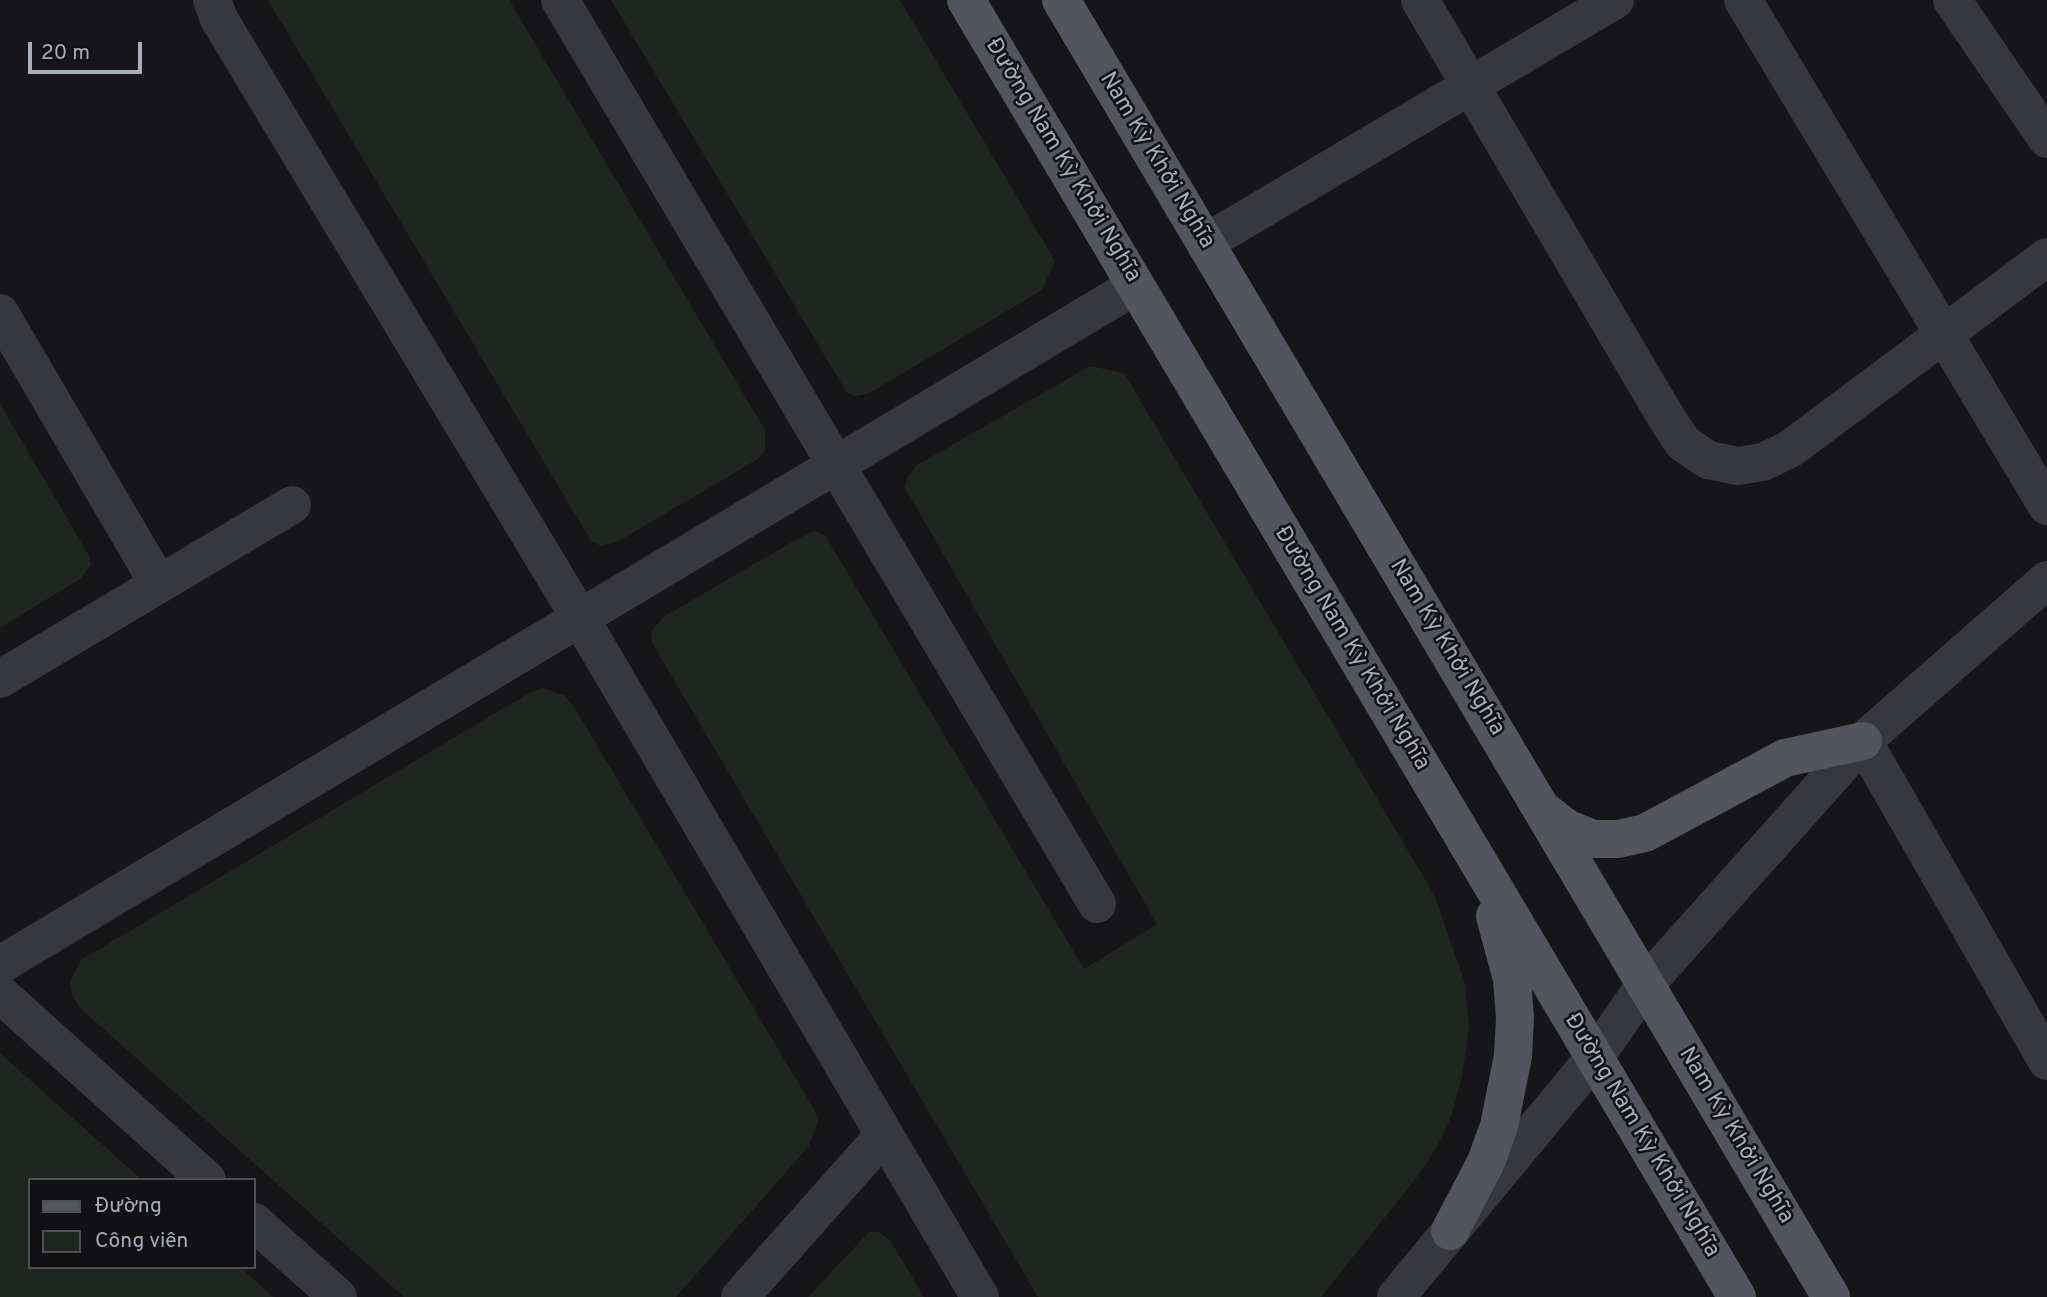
<!DOCTYPE html>
<meta charset="utf-8">
<style>
body{margin:0}
#map{position:relative;width:2047px;height:1297px;overflow:hidden;background:#161618;font-family:Overpass,sans-serif}
canvas{display:block}
.legend{position:absolute;left:28px;top:1178px;width:228px;height:91px;box-sizing:border-box;background:#111113;border:2px solid #4d4f55;margin:0;padding:9px 12px;list-style:none;font-size:21px;color:#a8adb8}
.legend li{display:flex;align-items:center;gap:14px;height:35px}
.legend b{width:35px;border:2px solid #4d4f55}
.scale{position:absolute;left:28px;top:42px;width:114px;height:32px;box-sizing:border-box;border:4px solid #a8adb8;border-top:0;padding-left:9px;font-size:21px;line-height:24px;white-space:nowrap;color:#a8adb8;-webkit-text-stroke:5px #111113;paint-order:stroke}
</style>
<div id="map">
<canvas width="2047" height="1297"></canvas>
<ul class="legend">
<li><b style="height:9px;background:#53555c"></b>Đường</li>
<li><b style="height:19px;background:#1e261f"></b>Công viên</li>
</ul>
<div class="scale">20 m</div>
</div>
<script>
const c = document.querySelector('canvas').getContext('2d');
c.lineJoin = 'round';
function paint(path, color) {
  c.fillStyle = color;
  c.fill(path, 'evenodd');
}
function shape(rows) {
  const path = new Path2D();
  for (const r of rows) {
    path.moveTo(r[0], r[1]);
    for (let i = 2; i < r.length; i += 2) path.lineTo(r[i], r[i + 1]);
  }
  return path;
}
function trace(path, color, width, dash) {
  c.strokeStyle = color;
  c.lineWidth = width;
  c.lineCap = dash ? 'butt' : 'round';
  c.setLineDash(dash || []);
  c.stroke(path);
}
function write(font, color, halo, rows, align = 'center') {
  c.font = font + ' Overpass,sans-serif';
  c.lineWidth = 5;
  c.setLineDash([]);
  c.textBaseline = 'middle';
  c.strokeStyle = halo;
  c.fillStyle = color;
  for (const [text, x, y, turn = 0] of rows) {
    c.save();
    c.translate(x, y);
    c.rotate((+turn || 0) * Math.PI / 180);
    c.textAlign = isNaN(turn) ? turn : align;
    if (halo) c.strokeText(text, 0, 0);
    c.fillText(text, 0, 0);
    c.restore();
  }
}
paint(shape([
 [268,0,509,0,765,430,765,451,758,459,617,542,601,546,591,541],
 [611,0,900,0,1055,261,1042,290,868,394,856,396,847,393],
 [1090,366,1124,373,1435,896,1465,984,1469,1027,1462,1077,1451,1117,1438,1145,1418,1176,1321,1297,1038,1297,651,641,652,631,663,617,806,534,816,531,825,535,1084,969,1157,924,905,488,907,478,917,465],
 [0,404,88,554,91,565,80,579,0,628],
 [543,688,565,696,573,705,815,1111,818,1122,809,1146,676,1297,404,1297,80,1008,72,995,70,981,81,960,529,693],
 [0,1053,142,1180,30,1180,30,1267,240,1267,273,1297,0,1297],
 [869,1232,879,1232,890,1240,924,1297,808,1297]
]), '#1e261f');
trace(shape([
 [212,0,219,19,580,618,980,1297],
 [560,0,1097,904],
 [1420,0,1666,417,1683,443,1708,460,1738,466,1763,462,1790,449,2047,257],
 [1743,0,2047,506],
 [1952,0,2047,139],
 [1205,243,1615,0],
 [0,313,158,583],
 [0,679,292,505],
 [1863,741,2047,1061],
 [0,965,1135,286],
 [0,994,207,1180],
 [254,1222,338,1297],
 [740,1297,884,1135],
 [1396,1297,1595,1057,1645,985,1863,741,2047,580]
]), '#37383d', 38);
trace(shape([
 [966,0,1737,1297],
 [1061,0,1831,1297],
 [1547,813,1568,829,1593,839,1618,839,1645,833,1785,758,1863,741],
 [1450,1231,1486,1162,1499,1126,1513,1056,1515,1018,1512,979,1495,916]
]), '#53555c', 38);
write('23px', '#a8adb8', '#111113', [
 ["Đường Nam Kỳ Khởi Nghĩa",1062,161,59],
 ["Nam Kỳ Khởi Nghĩa",1156,161,59],
 ["Nam Kỳ Khởi Nghĩa",1446,648,59],
 ["Đường Nam Kỳ Khởi Nghĩa",1351,649,59],
 ["Đường Nam Kỳ Khởi Nghĩa",1641,1136,59],
 ["Nam Kỳ Khởi Nghĩa",1735,1136,59]
]);
</script>
